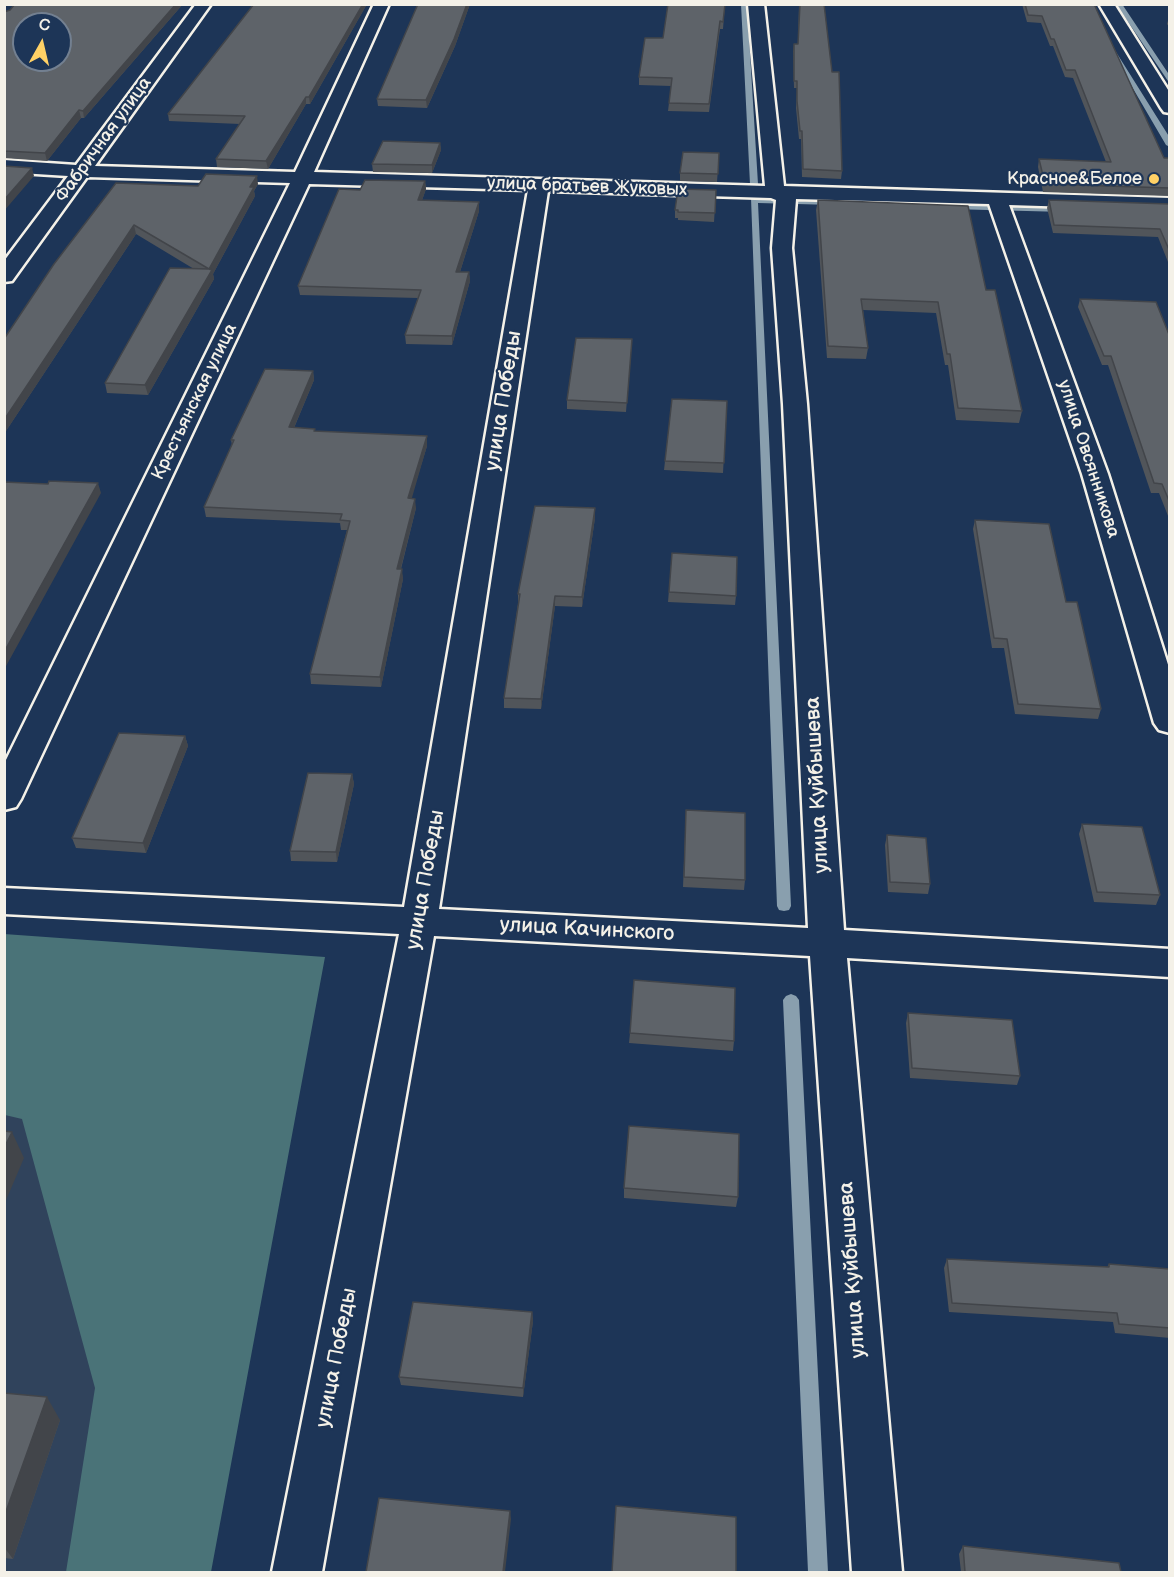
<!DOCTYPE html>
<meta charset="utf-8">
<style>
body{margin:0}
#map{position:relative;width:1174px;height:1577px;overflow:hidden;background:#1d3557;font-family:"Balsamiq Sans",sans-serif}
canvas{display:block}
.frame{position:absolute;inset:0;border:6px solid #f4f1e8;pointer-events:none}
.north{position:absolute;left:12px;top:12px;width:60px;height:60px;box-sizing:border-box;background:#1d3557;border:2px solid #738091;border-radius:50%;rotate:8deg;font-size:16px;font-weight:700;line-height:24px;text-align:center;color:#f4f1e8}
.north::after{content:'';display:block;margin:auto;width:21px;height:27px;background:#ffd166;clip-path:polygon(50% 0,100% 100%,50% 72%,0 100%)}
</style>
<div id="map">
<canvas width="1174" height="1577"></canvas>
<div class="frame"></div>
<div class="north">С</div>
</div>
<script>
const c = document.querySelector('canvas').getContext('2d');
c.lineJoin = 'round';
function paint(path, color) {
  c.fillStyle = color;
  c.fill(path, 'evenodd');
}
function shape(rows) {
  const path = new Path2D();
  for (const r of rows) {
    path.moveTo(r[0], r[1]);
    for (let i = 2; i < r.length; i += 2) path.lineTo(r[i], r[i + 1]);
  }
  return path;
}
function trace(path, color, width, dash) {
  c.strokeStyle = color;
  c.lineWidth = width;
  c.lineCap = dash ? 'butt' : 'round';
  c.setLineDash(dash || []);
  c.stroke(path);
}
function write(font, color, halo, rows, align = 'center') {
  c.font = font + ' "Balsamiq Sans",sans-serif';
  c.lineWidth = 4.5;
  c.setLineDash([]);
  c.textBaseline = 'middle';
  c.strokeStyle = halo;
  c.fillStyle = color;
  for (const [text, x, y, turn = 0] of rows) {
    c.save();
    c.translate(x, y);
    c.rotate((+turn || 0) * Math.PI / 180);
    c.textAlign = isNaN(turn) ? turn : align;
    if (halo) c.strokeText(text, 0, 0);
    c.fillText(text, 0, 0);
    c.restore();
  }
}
paint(shape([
 [4,961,260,979,120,1572,5,1572]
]), '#30435c');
paint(shape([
 [4,934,325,957,211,1572,66,1572,95,1388,22,1119,5,1115]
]), '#4a7378');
paint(shape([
 [741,4,747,4,758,184,754,186,750,184,741,4],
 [1116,4,1122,4,1170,76,1170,84,1116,4],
 [1111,51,1116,52,1170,138,1170,147,1166,145,1111,51],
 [751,198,835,201,839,203,835,205,758,203,791,906,789,910,784,911,779,910,777,906,751,198],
 [947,205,1065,208,1069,210,1065,212,950,209,946,207,947,205],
 [791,994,796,996,799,1000,828,1572,808,1572,783,1000,786,996,791,994]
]), '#899fae');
const minor = shape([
 [4,4,20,4,10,16,4,18,4,4],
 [196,4,211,4,95,166,295,172,374,4,389,4,314,172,765,186,748,4,764,4,784,186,1170,198,1170,210,1009,205,1108,474,1170,671,1170,733,1159,730,1154,723,1082,474,989,204,796,199,792,248,807,404,844,930,1170,949,1170,977,847,958,902,1572,852,1572,810,956,434,936,322,1572,272,1572,399,934,4,914,4,888,404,907,528,190,309,184,21,799,16,807,4,810,4,764,290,183,87,177,12,281,4,282,4,261,68,176,4,172,4,160,76,165,196,4],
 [548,191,771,198,776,200,772,248,783,404,808,928,439,909,548,191]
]);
const tertiary = shape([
 [1099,4,1114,4,1170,93,1170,113,1164,112,1161,108,1099,4]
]);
trace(minor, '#f4f1e8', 5);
trace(tertiary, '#f4f1e8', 5);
paint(minor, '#1d3557');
paint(tertiary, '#1d3557');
paint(shape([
 [183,4,84,118,81,118,47,161,4,158,4,12],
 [254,4,367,4,310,104,306,104,268,169,217,167,216,159,240,124,169,121,168,114],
 [418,4,470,4,455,46,427,108,378,106,377,99],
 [725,4,723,29,720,29,709,112,668,111,671,86,639,85,639,77,663,38],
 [799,4,842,171,841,179,802,177,801,139,799,139,796,108,797,88,794,88,793,51,794,44,798,44],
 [1022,4,1094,4,1164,158,1170,158,1170,196,1043,192,1038,167,1039,159,1106,162,1073,78,1065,77,1053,46,1050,46,1041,23,1027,22],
 [1170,14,1170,28,1167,24],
 [440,143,441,150,432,173,373,172,372,164],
 [719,153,717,182,680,181,680,173],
 [425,181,426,189,422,200,479,211,460,272,469,272,470,281,452,345,406,344,405,335,418,298,300,295,298,286,360,190],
 [258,184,254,191,255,196,213,274,214,279,148,395,107,393,105,383,194,269,136,234,4,434,4,339,54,264,198,186],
 [716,190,714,222,678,220,678,218,675,218,675,210],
 [818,200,986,290,1022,411,1019,423,956,420,948,365,945,365,936,313,863,310,868,348,866,359,827,358,816,210],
 [1049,200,1170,204,1170,267,1158,237,1053,233,1047,208],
 [1080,299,1170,337,1170,521,1159,493,1151,493,1108,365,1102,365,1078,307],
 [631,348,626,412,567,409,567,400],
 [313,371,314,380,294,428,315,429,315,431,427,436,427,446,411,498,416,508,401,569,403,579,381,687,311,684,310,674,347,530,341,530,340,523,206,517,204,507,232,445,231,440],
 [727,401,723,473,664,470,665,461],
 [595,508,595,518,582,607,555,606,541,709,504,708,504,698,518,604,518,594],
 [975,520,1066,602,1101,709,1098,719,1015,714,1004,648,992,648,973,529],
 [672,553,736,596,735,605,668,602],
 [185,736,188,746,146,853,76,848,72,838],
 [352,774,354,784,337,862,291,861,290,851],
 [686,810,745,880,744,890,683,887],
 [1082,824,1160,895,1156,905,1094,902,1079,834],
 [887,835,930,884,928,894,888,892,885,845],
 [908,1013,1020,1076,1017,1085,910,1078,906,1023],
 [630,1033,734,1041,733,1051,629,1043],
 [624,1188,738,1197,736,1207,624,1198],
 [947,1259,1107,1267,1109,1264,1170,1269,1170,1338,1115,1333,1113,1322,949,1312,944,1268],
 [532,1312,533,1321,523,1397,401,1385,399,1377],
 [4,1393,60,1420,13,1559,4,1558],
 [963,1546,1121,1572,961,1572,959,1554]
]), '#51555a');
paint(shape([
 [176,4,183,4,84,118,83,111],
 [363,4,367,4,310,104,309,97],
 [467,4,470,4,455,46,427,108,426,100],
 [306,97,306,104,268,169,266,161],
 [79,110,81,118,47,161,45,153],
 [440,143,441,150,432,173,432,165],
 [32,168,34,176,4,211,4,200],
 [257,176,258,184,254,191,255,196,213,274,214,279,148,395,145,385,209,269,250,187],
 [425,181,426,189,419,209,418,200],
 [479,202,479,211,457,281,456,272],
 [134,225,136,234,4,434,4,420],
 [469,272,470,281,452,345,452,336],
 [313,371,314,380,290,437,289,427],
 [427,436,427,446,409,508,408,498],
 [98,483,101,493,5,668,4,652],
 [415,499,416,508,398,579,397,569],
 [595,508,595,518,582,607,582,597],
 [402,569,403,579,381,687,380,677],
 [555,596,555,606,541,709,541,699],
 [185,736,188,746,146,853,143,843],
 [352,774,354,784,337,862,336,852],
 [12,1132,24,1158,4,1205,4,1148],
 [532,1312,533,1321,523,1397,523,1388],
 [47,1397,60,1420,13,1559,4,1547,4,1517],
 [510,1511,511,1519,505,1572,503,1572]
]), '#42454a');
const building = shape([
 [15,4,176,4,83,111,79,110,45,153,4,151,4,12,10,10,15,4],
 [24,24,60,24,60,60,24,60,24,24],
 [254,4,363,4,309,97,306,97,266,161,216,159,245,116,168,114,254,4],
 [418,4,467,4,454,39,426,100,377,99,418,4],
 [668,4,725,4,723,22,720,21,709,104,669,103,672,78,639,77,645,38,663,38,668,4],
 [800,4,824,4,832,72,839,72,842,171,803,169,802,131,800,131,797,101,797,81,794,81,794,44,798,44,800,4],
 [1025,4,1094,4,1164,158,1170,158,1170,188,1045,184,1039,159,1111,162,1075,70,1066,70,1054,39,1051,39,1042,16,1028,15,1025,4],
 [383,141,440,143,432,165,372,164,383,141],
 [683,152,719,153,718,174,680,173,683,152],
 [4,166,32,168,4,200,4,166],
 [206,174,257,176,250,187,254,187,209,269,212,270,145,385,105,383,170,268,209,269,134,225,4,420,4,339,54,264,116,183,198,186,206,174],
 [365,180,425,181,418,200,479,202,456,272,469,272,452,336,405,335,421,290,298,286,339,189,360,190,365,180],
 [678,189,716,190,715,213,678,212,678,210,675,210,678,189],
 [818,200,968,206,986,290,995,290,1022,411,958,408,950,354,947,354,938,302,861,299,868,348,828,346,818,200],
 [1049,200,1170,204,1170,252,1160,229,1054,225,1049,200],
 [1080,299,1156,302,1170,337,1170,503,1162,484,1154,483,1111,356,1104,356,1080,299],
 [576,338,632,339,627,403,567,400,576,338],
 [265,369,313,371,289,427,315,429,314,431,427,436,408,498,415,499,397,569,402,569,380,677,310,674,350,521,340,520,342,514,204,507,234,440,231,440,265,369],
 [672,399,727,401,724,463,665,461,672,399],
 [49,481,98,483,4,652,4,482,48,484,49,481],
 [535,506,595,508,582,597,555,596,541,699,504,698,520,594,518,594,535,506],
 [975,520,1049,524,1066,602,1077,602,1101,709,1018,704,1007,639,994,638,975,520],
 [672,553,737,557,736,596,669,592,672,553],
 [119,733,185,736,143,843,72,838,119,733],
 [308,773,352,774,336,852,290,851,308,773],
 [686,810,745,813,745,880,684,877,686,810],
 [1082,824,1142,827,1160,895,1097,892,1082,824],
 [887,835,926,838,930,884,890,882,887,835],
 [634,980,735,988,734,1041,630,1033,634,980],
 [908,1013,1012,1020,1020,1076,912,1068,908,1013],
 [629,1126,739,1134,738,1197,624,1188,629,1126],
 [4,1131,12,1132,4,1148,4,1131],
 [947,1259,1109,1267,1109,1264,1170,1269,1170,1328,1119,1324,1117,1313,952,1303,947,1259],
 [413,1302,532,1312,523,1388,399,1377,413,1302],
 [4,1393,47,1397,4,1517,4,1393],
 [379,1498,510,1511,503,1572,366,1572,379,1498],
 [616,1506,736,1517,736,1572,612,1572,616,1506],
 [963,1546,1119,1563,1121,1572,965,1572,963,1546]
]);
paint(building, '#5e6369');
trace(building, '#42454a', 1.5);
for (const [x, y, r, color] of [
 [1154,179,6,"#ffd166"]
]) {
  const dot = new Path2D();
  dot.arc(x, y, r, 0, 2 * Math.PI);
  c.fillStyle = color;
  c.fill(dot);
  trace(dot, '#1d3557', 2);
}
write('18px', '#f4f1e8', '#1d3557', [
 ["Фабричная улица",104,140,-54],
 ["улица братьев Жуковых",587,187,2],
 ["Крестьянская улица",195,402,-64],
 ["улица Овсянникова",1088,459,72]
]);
write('18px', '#f4f1e8', '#1d3557', [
 ["Красное&Белое",1142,179]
], 'right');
write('21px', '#f4f1e8', '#1d3557', [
 ["улица Победы",504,401,-81],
 ["улица Куйбышева",818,785,-93],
 ["улица Победы",426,880,-80],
 ["улица Качинского",587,930,3],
 ["улица Куйбышева",853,1270,-94],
 ["улица Победы",337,1358,-79]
]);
</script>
